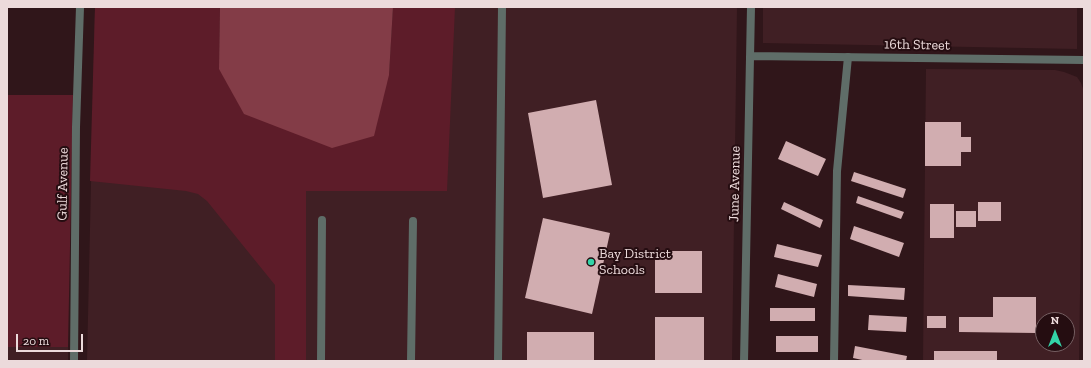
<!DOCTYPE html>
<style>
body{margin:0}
#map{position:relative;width:1091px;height:368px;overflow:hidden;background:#30161a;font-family:"Zilla Slab",serif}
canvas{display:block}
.frame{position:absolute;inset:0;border:8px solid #ecdadb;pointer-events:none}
.north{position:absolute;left:1035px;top:312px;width:40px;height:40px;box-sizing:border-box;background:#250d11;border:1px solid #755f62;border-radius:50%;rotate:0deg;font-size:11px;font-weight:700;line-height:16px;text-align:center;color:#ecdadb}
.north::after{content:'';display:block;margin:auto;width:14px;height:18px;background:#33d4a8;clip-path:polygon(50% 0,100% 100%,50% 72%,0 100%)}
.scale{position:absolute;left:16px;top:334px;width:67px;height:18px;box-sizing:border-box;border:2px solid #ecdadb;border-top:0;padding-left:5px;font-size:12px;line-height:14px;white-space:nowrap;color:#ecdadb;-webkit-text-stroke:3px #250d11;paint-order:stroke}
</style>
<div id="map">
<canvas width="1091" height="368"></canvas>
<div class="frame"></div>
<div class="north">N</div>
<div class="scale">20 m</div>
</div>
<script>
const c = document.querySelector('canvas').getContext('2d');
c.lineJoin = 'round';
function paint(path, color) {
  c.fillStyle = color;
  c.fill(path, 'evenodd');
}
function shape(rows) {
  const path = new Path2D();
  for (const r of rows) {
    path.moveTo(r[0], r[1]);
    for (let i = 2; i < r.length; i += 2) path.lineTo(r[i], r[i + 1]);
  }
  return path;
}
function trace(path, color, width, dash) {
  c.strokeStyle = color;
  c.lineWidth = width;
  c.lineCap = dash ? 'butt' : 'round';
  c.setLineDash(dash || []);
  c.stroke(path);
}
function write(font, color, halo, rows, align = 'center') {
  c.font = font + ' "Zilla Slab",serif';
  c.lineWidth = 4;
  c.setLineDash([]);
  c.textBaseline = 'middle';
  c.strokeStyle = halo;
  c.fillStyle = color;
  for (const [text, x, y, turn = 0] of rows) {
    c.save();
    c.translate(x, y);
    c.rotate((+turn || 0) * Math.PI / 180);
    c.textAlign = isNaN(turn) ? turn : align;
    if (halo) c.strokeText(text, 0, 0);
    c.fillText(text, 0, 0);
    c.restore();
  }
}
paint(shape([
 [95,7,737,7,732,361,87,361],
 [763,7,1077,7,1077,49,763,43],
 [926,69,1055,70,1064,72,1077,77,1081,83,1083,89,1079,361,923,361],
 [1043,320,1067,320,1067,344,1043,344],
 [7,347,68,347,68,361,7,361]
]), '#401f24');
paint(shape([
 [95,7,220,7,219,69,389,75,393,7,455,7,447,191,306,191,306,361,275,361,275,285,207,201,198,194,186,191,90,181],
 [7,95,73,95,68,347,7,347]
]), '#5d1c29');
paint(shape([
 [220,7,393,7,389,75,374,136,332,148,244,114,219,69]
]), '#833c47');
paint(shape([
 [596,100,612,185,543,198,528,113],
 [925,122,961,122,961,137,971,137,971,152,961,152,961,166,925,166],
 [786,141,826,159,818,176,778,159],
 [854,172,906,189,903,198,851,181],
 [858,196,904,212,901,219,856,203],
 [784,202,823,220,820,228,781,209],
 [978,202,1001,202,1001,221,978,221],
 [930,204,954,204,954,238,930,238],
 [956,211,976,211,976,227,956,227],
 [543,218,610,233,592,314,525,298],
 [854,226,904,243,899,257,850,239],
 [777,244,822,255,818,267,774,257],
 [655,251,702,251,702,293,655,293],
 [778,274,817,284,814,297,775,287],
 [848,285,905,288,904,300,848,296],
 [993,297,1036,297,1036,333,959,332,959,317,993,317],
 [770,308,815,308,815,321,770,321],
 [869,315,907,317,906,332,868,330],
 [927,316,946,316,946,328,927,328],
 [655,317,704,317,704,361,655,361],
 [527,332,594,332,594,361,527,361],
 [776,336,818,336,818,352,776,352],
 [855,346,907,356,906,361,867,361,853,358],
 [934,351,997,351,997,361,934,361]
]), '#d1adb0');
trace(shape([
 [321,361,322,220],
 [411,361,413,221],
 [498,361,502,7],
 [834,361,837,171,848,57]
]), '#5f6d68', 8);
trace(shape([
 [750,56,1084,60],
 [74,361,76,127,80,7],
 [744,361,751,7]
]), '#5f6d68', 8);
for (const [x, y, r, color] of [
 [591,262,4,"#33d4a8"]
]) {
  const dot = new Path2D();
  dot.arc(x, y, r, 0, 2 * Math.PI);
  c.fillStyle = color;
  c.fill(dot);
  trace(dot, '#250d11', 1.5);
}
write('14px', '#ecdadb', '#250d11', [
 ["16th Street",917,45,1],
 ["Gulf Avenue",63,184,-89],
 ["June Avenue",735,184,-89]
]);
write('14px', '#ecdadb', '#250d11', [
 ["Bay District",599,254],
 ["Schools",599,270]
], 'left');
</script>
